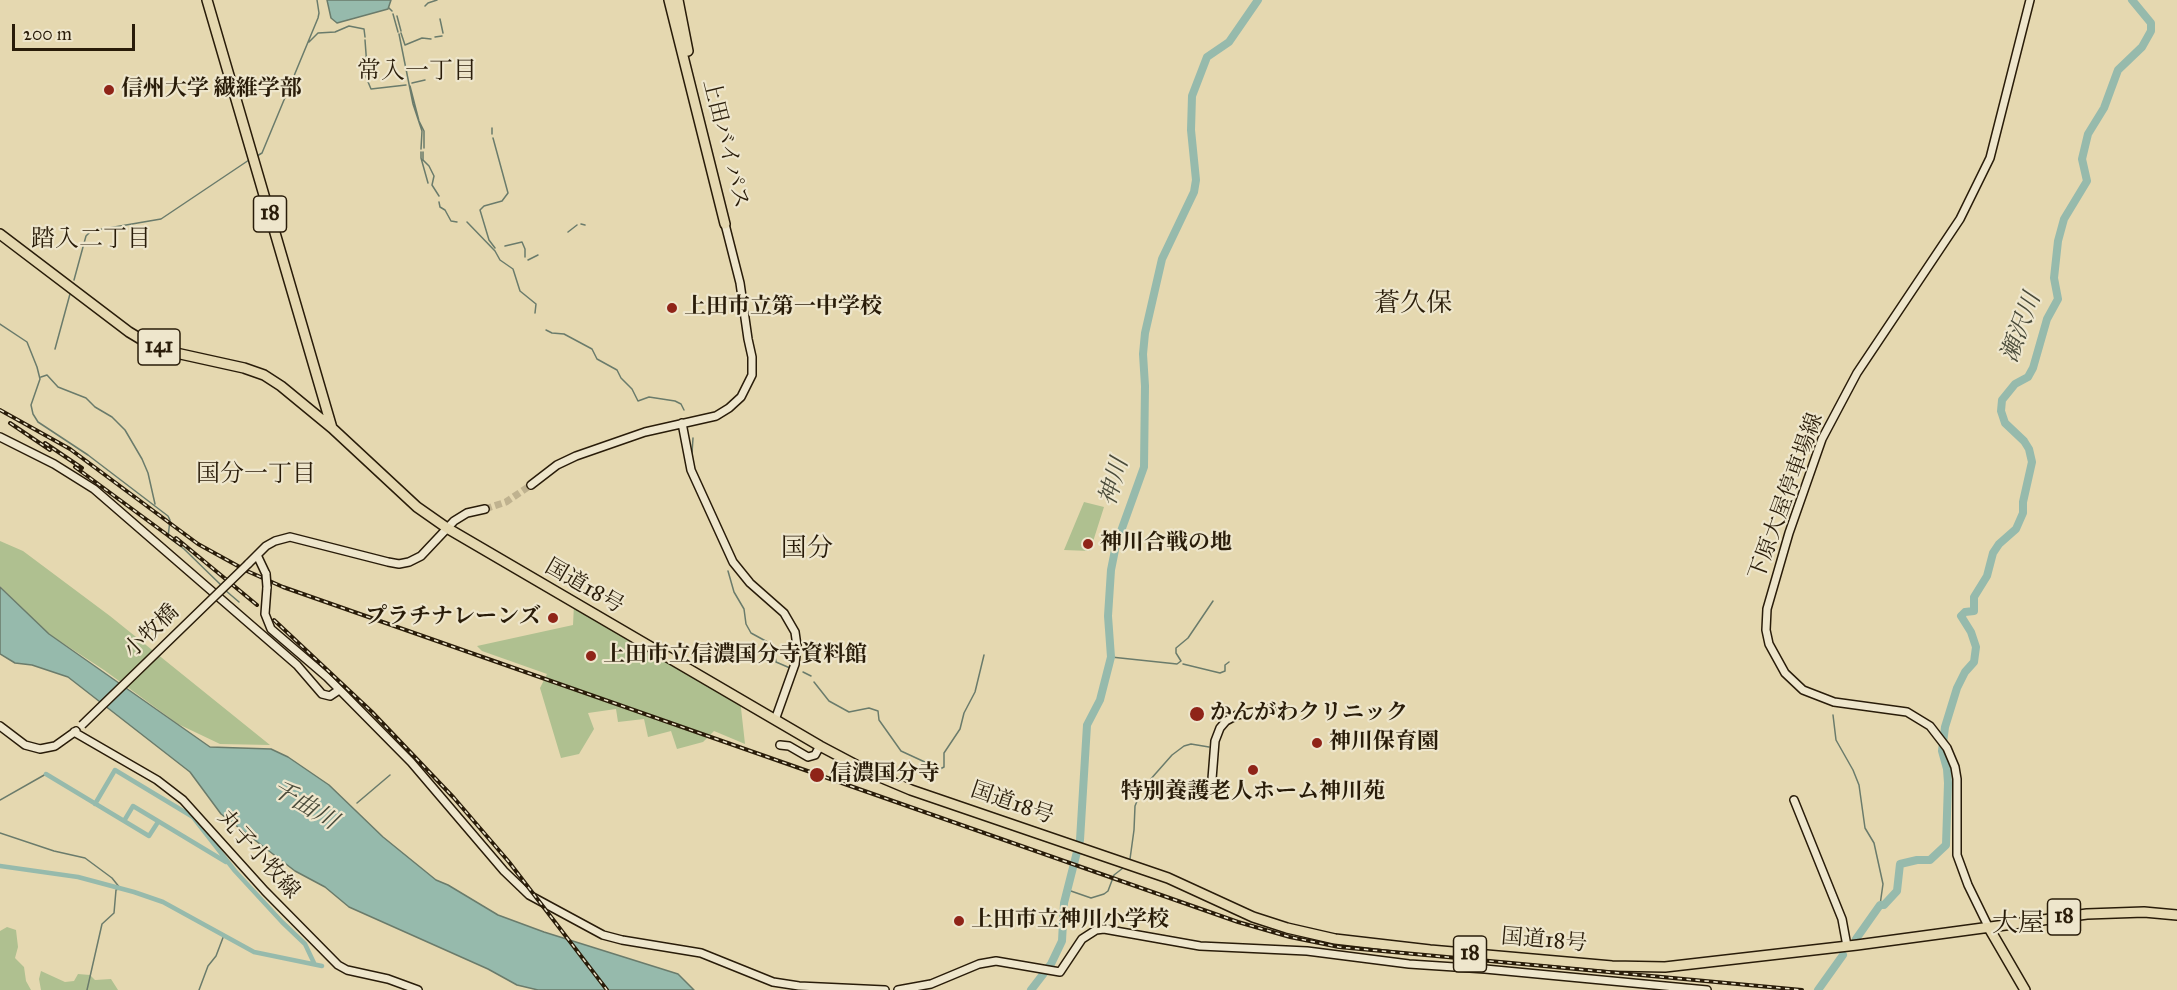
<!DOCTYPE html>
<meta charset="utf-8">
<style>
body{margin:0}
#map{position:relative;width:2177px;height:990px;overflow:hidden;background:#e5d8b0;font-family:"IM FELL Great Primer",serif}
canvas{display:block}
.scale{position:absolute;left:12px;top:24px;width:123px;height:27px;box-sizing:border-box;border:3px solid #291c09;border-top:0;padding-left:8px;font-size:18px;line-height:21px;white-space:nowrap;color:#291c09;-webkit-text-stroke:4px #eee6cc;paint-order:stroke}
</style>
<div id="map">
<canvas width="2177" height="990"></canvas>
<div class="scale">200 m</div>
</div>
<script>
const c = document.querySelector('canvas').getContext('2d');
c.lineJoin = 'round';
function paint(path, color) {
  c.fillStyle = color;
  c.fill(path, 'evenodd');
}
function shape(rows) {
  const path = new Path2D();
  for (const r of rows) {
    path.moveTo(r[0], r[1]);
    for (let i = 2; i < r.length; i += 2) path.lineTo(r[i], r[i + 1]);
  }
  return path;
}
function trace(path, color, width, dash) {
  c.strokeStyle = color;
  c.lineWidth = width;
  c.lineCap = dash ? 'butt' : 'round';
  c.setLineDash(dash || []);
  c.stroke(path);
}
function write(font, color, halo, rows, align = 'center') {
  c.font = font + ' "IM FELL Great Primer","Noto Serif JP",serif';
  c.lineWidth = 4.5;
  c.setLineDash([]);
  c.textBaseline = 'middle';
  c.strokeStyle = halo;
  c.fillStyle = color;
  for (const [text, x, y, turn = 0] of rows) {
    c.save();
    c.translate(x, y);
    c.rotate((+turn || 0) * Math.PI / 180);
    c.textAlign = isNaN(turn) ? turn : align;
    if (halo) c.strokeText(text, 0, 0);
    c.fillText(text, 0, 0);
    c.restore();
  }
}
paint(shape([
 [1084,502,1104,507,1090,551,1064,550],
 [0,541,23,551,110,616,270,745,220,744,178,724,104,670,49,634,0,586],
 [574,604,740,699,745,744,714,731,703,742,677,749,671,731,648,737,644,719,618,722,616,709,588,713,594,729,579,754,561,758,540,688,547,674,482,651,477,646,573,625],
 [7,927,16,930,18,947,15,958,24,967,26,981,31,990,0,990,0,931],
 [41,971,65,982,74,981,78,974,90,975,95,980,111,979,118,990,41,990,39,979]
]), '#afc090');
const water = shape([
 [327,0,391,0,388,9,337,23,331,18,327,0],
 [0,587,49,634,210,747,271,749,288,757,329,785,383,837,436,880,448,885,498,915,544,932,678,974,694,990,538,990,517,985,488,969,349,907,325,887,295,871,221,814,190,772,68,677,32,665,15,663,0,654,0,587]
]);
paint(water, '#96baac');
trace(water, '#6a7b6b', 1.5);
trace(shape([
 [425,6,428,3,437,0],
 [389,8,392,11],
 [393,14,398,32],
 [397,16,401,31],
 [440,19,443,33],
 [401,33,405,45,422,38,431,39],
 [399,34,413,104,422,131,421,149],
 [435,37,442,36],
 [365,40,367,67,366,77,371,89,406,85],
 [309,42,318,33,335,32,349,26,364,29,365,37],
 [412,83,425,80],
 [410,86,419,121,424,131,424,148],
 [492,134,492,128],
 [493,138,508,193,502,201,484,206,480,210,489,240,495,248],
 [421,152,421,158,428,183],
 [423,152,423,160,429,166,434,176,432,185,439,196],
 [257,156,262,153,318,18,319,13,317,0],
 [439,202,440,207,445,210,451,221,457,222],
 [467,222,495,251,500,260,513,269,520,291,536,304,535,313],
 [581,224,585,225],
 [568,232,577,225],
 [505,246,522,242,525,249,525,257],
 [528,260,538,255],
 [74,280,86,236,91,231,161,219,249,160],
 [0,324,27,342,37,367,40,379,31,405,33,414,38,422,88,455,168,516,170,520,168,537,184,549,222,586],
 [546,330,552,333,564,334,592,349,597,359,617,370,621,378,632,389,638,401,649,397,675,401,681,404,684,410],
 [55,349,70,294],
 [41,377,47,375,58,387,86,398,95,407,112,417,125,430,142,459,148,473,155,504],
 [692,453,693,438],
 [728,571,734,592,744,609,746,624,751,633,773,645,776,662,790,668],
 [225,590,239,602],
 [1111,657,1177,664,1181,661,1176,653,1176,648,1188,638,1213,601],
 [1183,664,1220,673,1225,671,1225,665,1229,662],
 [803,672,811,676],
 [814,682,829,701,849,712,869,708,878,711,879,720,901,751,940,769,944,767,944,753,960,729,964,713,975,692,984,655],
 [1833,715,1836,740,1853,770,1859,785,1865,828,1874,843,1883,884,1880,905],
 [0,800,46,774],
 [357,803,390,775],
 [0,833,54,851,85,858,112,878,120,888,116,890,114,913,102,924,87,990],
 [1130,859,1134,830,1135,806,1142,789,1172,755,1184,746,1191,744,1209,747],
 [1068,890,1091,898,1104,894,1108,891,1114,875,1123,868],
 [199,990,208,966,216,956,224,935]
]), '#6a7b6b', 1.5);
trace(shape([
 [46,774,149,836,158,822],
 [95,804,115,770,193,817,235,871,282,922,305,944,314,963],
 [124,821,133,806,226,862],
 [0,866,78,877,134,892,163,902,254,952,322,966]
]), '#96baac', 4.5);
trace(shape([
 [1856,939,1880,905,1884,905,1897,891,1900,864,1917,860,1930,860,1946,845,1948,783,1947,769,1942,751,1945,727,1957,688,1965,672,1974,662,1976,647,1971,632,1961,616,1965,612,1974,611,1974,597,1987,576,1993,553,1999,544,2016,529,2023,513,2023,502,2032,462,2029,449,2024,441,2005,423,2001,411,2002,400,2015,384,2028,377,2033,368,2047,319,2058,299,2054,278,2058,241,2064,219,2087,181,2082,159,2088,134,2104,108,2118,70,2142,47,2151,31,2151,23,2132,0],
 [1031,990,1051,964,1062,941,1064,903,1080,840,1087,725,1100,700,1111,657,1108,616,1111,570,1116,545,1144,467,1145,386,1143,354,1145,333,1162,259,1194,192,1196,180,1191,130,1192,96,1207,57,1229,42,1258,0],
 [1818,990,1843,955]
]), '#96baac', 8);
trace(shape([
 [485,509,506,502,531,485]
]), '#bfb28f', 7, [7, 3.5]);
const secondary = shape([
 [682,423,691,470,733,562,750,583,784,613,795,632,797,646,795,664,775,720],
 [0,437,54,464,94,489,297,665,322,694,330,696,339,690],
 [531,485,557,465,576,456,645,432,716,416,729,408,741,397,752,375,752,357,748,339,740,283,725,224],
 [257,555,266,574],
 [248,564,266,546,275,541,290,537,388,562,399,564,409,562,421,556,454,521,467,513,485,509],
 [267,587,265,614,271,629,327,677,411,762,504,871,529,895,603,935,622,940,701,953,773,982,799,986,885,990],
 [0,726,25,745,40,749,55,746,76,731],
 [74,732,157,780,183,800,265,891,338,965,347,970,388,979,418,990],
 [780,745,789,746,808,757,815,755,820,746],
 [1201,796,1208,793,1212,779,1215,741,1220,728,1226,721,1237,715,1272,709],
 [1794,800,1842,919,1847,946],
 [1989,928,1968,885,1957,855,1957,779,1955,767,1947,748,1930,726,1907,712,1834,702,1803,690,1785,673,1769,644,1766,630,1767,609,1789,533,1822,439,1857,373,1960,219,1990,158,2030,0],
 [898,990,931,984,979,964,996,961,1060,972,1082,939,1096,930,1104,929,1200,946,1307,951,1409,964,1485,969,1707,990]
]);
const highway = shape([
 [207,0,332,428],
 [669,0,725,224],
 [678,0,688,51],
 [0,234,129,332,144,341,176,353,244,368,264,375,281,386,332,428,417,507,447,528,820,746,873,774,911,790,1168,878,1253,917,1287,928,1335,939,1430,950,1612,966,1665,967,1857,945,2087,914,2144,912,2177,915],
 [1989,928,2025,990]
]);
trace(secondary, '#291c09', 10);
trace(highway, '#291c09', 12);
trace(secondary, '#eee6cc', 7);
trace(highway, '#e5d8b0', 9);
const rail = shape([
 [0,410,70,449,198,544,247,571,283,587,1238,922,1290,937,1339,947,1802,990],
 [10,423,50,450],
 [45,443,82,468],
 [75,467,181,545],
 [176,538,257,605],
 [274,620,372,712,454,798,509,862,607,990]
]);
trace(rail, '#291c09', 4);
trace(rail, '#eee6cc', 1.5, [4.5]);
const secondaryBridge = shape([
 [266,574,267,587],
 [82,725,248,564]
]);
trace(secondaryBridge, '#291c09', 10, []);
trace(secondaryBridge, '#eee6cc', 7);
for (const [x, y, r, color] of [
 [109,90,6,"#8f2418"],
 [672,308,6,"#8f2418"],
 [1088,544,6,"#8f2418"],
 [553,618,6,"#8f2418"],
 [591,656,6,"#8f2418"],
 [1197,714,8,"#8f2418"],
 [1317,743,6,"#8f2418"],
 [1253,770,6,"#8f2418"],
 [817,775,8,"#8f2418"],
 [959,921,6,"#8f2418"]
]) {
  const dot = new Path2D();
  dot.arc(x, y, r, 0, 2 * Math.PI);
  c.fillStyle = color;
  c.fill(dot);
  trace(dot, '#eee6cc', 2);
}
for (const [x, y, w] of [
 [270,214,33],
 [159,347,42],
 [2064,917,33],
 [1470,954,33]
]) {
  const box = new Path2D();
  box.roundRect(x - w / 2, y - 18, w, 36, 4.5);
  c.fillStyle = '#eee6cc';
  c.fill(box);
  trace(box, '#291c09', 1.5);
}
write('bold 21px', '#291c09', null, [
 ["18",270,214],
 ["141",159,347],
 ["18",2064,917],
 ["18",1470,954]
]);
write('bold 22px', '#291c09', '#eee6cc', [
 ["信州大学 繊維学部",121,90],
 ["上田市立第一中学校",684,308],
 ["神川合戦の地",1100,544],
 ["プラチナレーンズ",541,618,"right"],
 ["上田市立信濃国分寺資料館",603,656],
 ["かんがわクリニック",1210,714],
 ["神川保育園",1329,743],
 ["信濃国分寺",830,775],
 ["特別養護老人ホーム神川苑",1253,793,"center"],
 ["上田市立神川小学校",971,921]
], 'left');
write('22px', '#291c09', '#eee6cc', [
 ["上田バイパス",725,144,76],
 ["下原大屋停車場線",1787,497,-70],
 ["国道18号",584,587,30],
 ["小牧橋",152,632,-44],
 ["国道18号",1012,804,19],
 ["丸子小牧線",258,855,48],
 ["国道18号",1544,941,5]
]);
write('24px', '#291c09', '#eee6cc', [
 ["常入一丁目",417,72],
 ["踏入二丁目",91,240],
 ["国分一丁目",256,475]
]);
write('italic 24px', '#4a4b3a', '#eee6cc', [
 ["瀬沢川",2022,328,-70],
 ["神川",1115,482,-74],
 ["千曲川",304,806,31]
]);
write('26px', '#291c09', '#eee6cc', [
 ["蒼久保",1413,305],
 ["国分",807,550],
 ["大屋",2018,925]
]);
</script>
